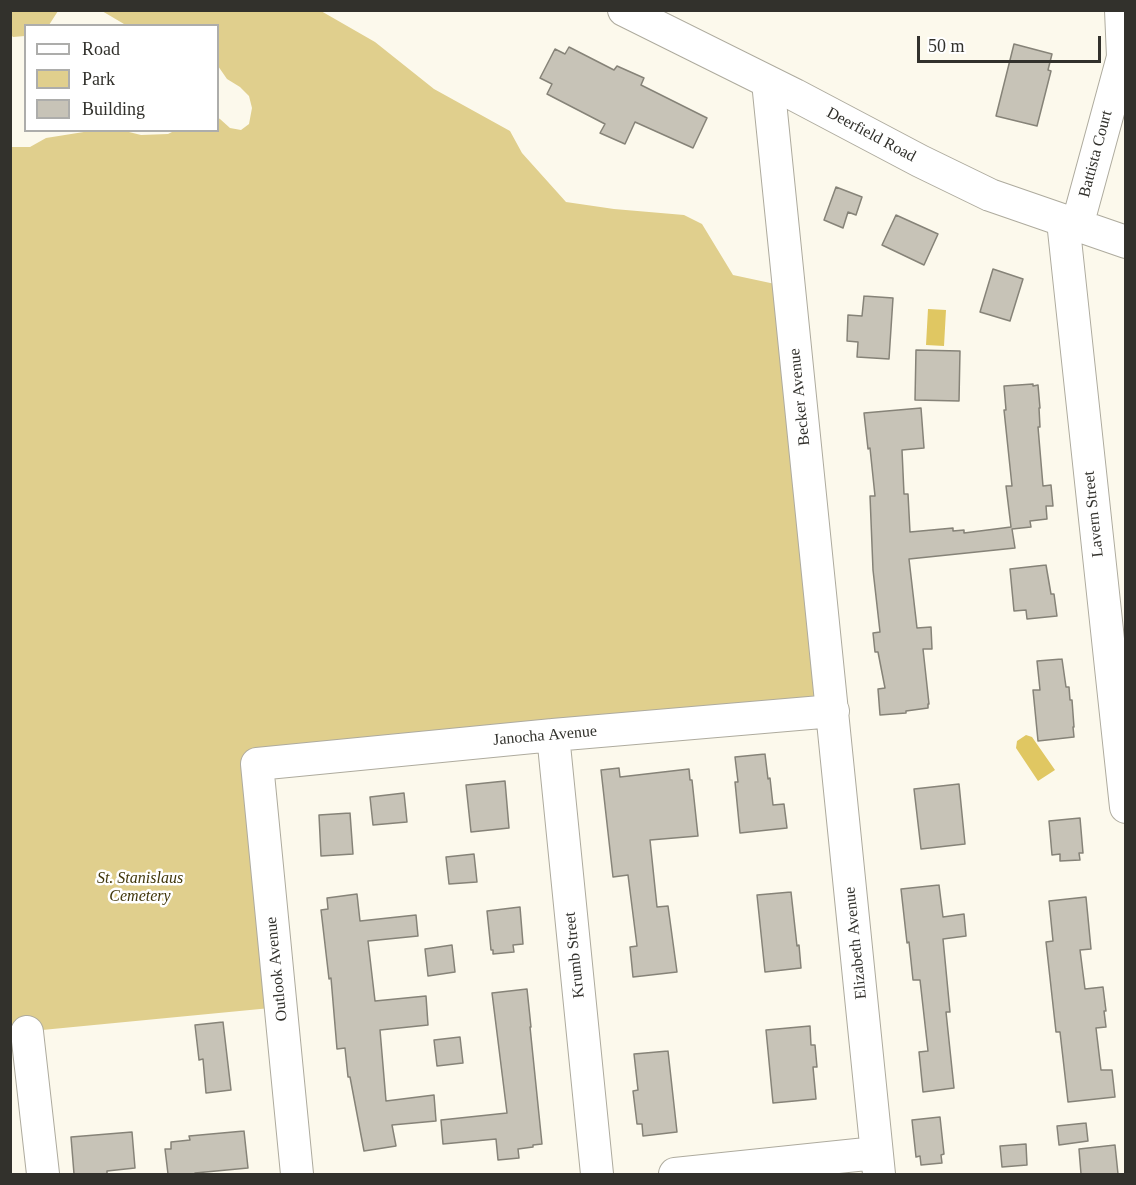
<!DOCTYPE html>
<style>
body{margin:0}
#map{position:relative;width:1136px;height:1185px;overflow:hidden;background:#fcf9ec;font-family:Georgia,serif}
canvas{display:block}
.frame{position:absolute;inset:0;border:12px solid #32312c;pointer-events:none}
.legend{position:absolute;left:24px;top:24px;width:195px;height:108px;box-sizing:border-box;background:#fff;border:2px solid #adadab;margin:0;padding:8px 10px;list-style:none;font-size:18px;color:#32312c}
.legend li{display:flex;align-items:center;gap:12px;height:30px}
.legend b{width:30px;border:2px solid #adadab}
.scale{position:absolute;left:917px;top:36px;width:184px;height:27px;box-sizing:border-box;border:3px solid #32312c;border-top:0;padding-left:8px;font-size:18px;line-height:21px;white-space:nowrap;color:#32312c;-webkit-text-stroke:4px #fff;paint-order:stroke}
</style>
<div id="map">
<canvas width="1136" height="1185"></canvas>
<div class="frame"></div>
<ul class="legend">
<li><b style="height:8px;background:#fff"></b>Road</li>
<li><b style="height:16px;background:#e0cf8d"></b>Park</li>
<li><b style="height:16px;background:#c7c3b7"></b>Building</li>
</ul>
<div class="scale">50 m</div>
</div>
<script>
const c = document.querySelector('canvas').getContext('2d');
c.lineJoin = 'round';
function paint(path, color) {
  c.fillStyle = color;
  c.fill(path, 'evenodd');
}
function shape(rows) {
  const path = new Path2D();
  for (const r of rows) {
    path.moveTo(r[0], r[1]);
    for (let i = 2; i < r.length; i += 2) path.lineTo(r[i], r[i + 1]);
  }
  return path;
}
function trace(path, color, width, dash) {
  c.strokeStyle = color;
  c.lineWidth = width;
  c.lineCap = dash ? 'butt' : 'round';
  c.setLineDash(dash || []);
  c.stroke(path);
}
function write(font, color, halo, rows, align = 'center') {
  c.font = font + ' Georgia,serif';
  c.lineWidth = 5;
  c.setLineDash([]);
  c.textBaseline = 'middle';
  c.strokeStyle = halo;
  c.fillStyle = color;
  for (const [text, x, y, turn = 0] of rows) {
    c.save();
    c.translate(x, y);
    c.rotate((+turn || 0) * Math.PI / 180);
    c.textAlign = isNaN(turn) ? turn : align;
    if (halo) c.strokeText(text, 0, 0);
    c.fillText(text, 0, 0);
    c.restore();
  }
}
paint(shape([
 [11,10,58,10,58,11,49,25,26,26,25,36,13,37,11,35],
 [102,11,321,11,375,42,434,89,510,131,522,153,566,202,614,209,684,215,702,224,733,275,789,287,833,711,257,764,281,1007,11,1033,11,147,30,147,46,138,90,131,125,131,141,135,168,134,174,131,218,130,218,118,220,119,230,128,241,130,249,124,252,108,249,96,240,87,227,79,218,66,218,26,124,24]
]), '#e0cf8d');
paint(shape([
 [928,309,946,310,944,346,926,345],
 [1026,735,1032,737,1055,770,1038,781,1016,748,1017,741]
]), '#e0c762');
const building = shape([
 [1014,44,1052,54,1048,70,1051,71,1037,126,996,116,1014,44],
 [569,47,614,70,617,66,644,78,641,85,707,118,693,148,635,122,625,144,600,133,605,124,547,94,552,84,540,78,555,49,565,54,569,47],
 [836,187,862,197,856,215,848,212,843,228,824,220,836,187],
 [896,215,938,234,924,265,882,245,896,215],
 [993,269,1023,279,1010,321,980,312,993,269],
 [864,296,893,298,889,359,857,357,858,342,847,341,848,315,862,316,864,296],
 [916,350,960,351,959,401,915,400,916,350],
 [1033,384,1033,386,1038,385,1040,408,1039,408,1040,427,1038,427,1043,486,1051,485,1053,506,1046,506,1047,519,1030,521,1031,527,1012,529,1015,548,909,559,917,628,931,627,932,649,923,649,929,704,928,704,928,708,906,711,906,713,880,715,878,689,885,688,878,652,875,652,873,633,880,632,873,570,870,496,875,496,870,448,868,449,864,413,921,408,924,448,902,450,904,494,908,494,910,532,953,528,953,531,964,530,964,533,1011,527,1006,486,1012,486,1004,410,1006,410,1004,386,1033,384],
 [1046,565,1051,594,1054,594,1057,616,1027,619,1026,610,1014,611,1010,569,1046,565],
 [1062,659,1066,687,1069,687,1070,700,1072,700,1074,727,1073,727,1074,737,1038,741,1033,690,1040,690,1037,661,1062,659],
 [765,754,768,779,770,778,773,805,784,804,787,828,740,833,735,782,738,782,735,757,765,754],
 [619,768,620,777,689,769,690,780,692,780,698,836,650,840,657,907,668,906,677,972,633,977,630,947,637,946,628,875,613,877,601,770,619,768],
 [505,781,509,828,471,832,466,785,505,781],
 [959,784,965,844,921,849,914,789,959,784],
 [404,793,407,822,373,825,370,797,404,793],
 [350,813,353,854,321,856,319,815,350,813],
 [1080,818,1083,853,1079,853,1080,860,1060,861,1060,854,1052,855,1049,821,1080,818],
 [474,854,477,882,449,884,446,857,474,854],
 [939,885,943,917,964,914,966,936,943,939,950,1012,946,1012,954,1088,923,1092,919,1052,928,1051,920,980,913,980,909,942,907,943,901,889,939,885],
 [791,892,797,946,799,945,801,968,765,972,757,895,791,892],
 [357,894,360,921,416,915,418,936,368,941,375,1001,426,996,428,1025,380,1030,386,1101,434,1095,436,1121,392,1125,396,1146,364,1151,350,1077,348,1077,345,1048,337,1049,331,978,329,979,321,910,328,909,327,898,357,894],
 [1086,897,1091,949,1080,950,1085,989,1103,987,1106,1011,1104,1011,1106,1027,1096,1028,1101,1070,1112,1070,1115,1097,1068,1102,1060,1032,1056,1032,1046,942,1053,941,1049,901,1086,897],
 [520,907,523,944,513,945,514,952,493,954,493,950,491,950,487,911,520,907],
 [452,945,455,972,428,976,425,949,452,945],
 [527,989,531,1027,530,1027,542,1144,533,1145,533,1147,518,1149,519,1158,498,1160,496,1139,443,1144,441,1120,507,1113,492,993,527,989],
 [223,1022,231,1090,206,1093,203,1059,199,1060,195,1025,223,1022],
 [810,1026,811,1045,815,1045,817,1067,813,1067,816,1099,773,1103,766,1030,810,1026],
 [460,1037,463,1063,437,1066,434,1040,460,1037],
 [668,1051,677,1132,643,1136,642,1124,637,1124,633,1091,638,1090,634,1054,668,1051],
 [940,1117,944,1154,941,1155,942,1163,921,1165,920,1156,916,1157,912,1120,940,1117],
 [1086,1123,1088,1141,1059,1145,1057,1126,1086,1123],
 [244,1131,248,1168,195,1173,195,1174,168,1174,165,1149,171,1149,171,1142,190,1140,189,1136,244,1131],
 [132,1132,135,1168,107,1171,107,1174,74,1174,71,1137,132,1132],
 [1026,1144,1027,1165,1002,1167,1000,1146,1026,1144],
 [1115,1145,1118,1174,1081,1174,1079,1149,1115,1145]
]);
paint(building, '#c7c3b7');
trace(building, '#868378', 1.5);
const minor = shape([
 [624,10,795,95,920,161,990,195,1126,242],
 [768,82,879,1174],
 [1063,221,1126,807],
 [1077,226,1123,57,1121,10],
 [553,735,597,1174],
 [27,1032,43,1174],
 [297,1174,257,764,553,735,833,711],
 [675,1174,876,1153]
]);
trace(minor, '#aeab9e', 34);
trace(minor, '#fff', 32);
write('16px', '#32312c', '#fff', [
 ["Deerfield Road",871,135,28],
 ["Battista Court",1096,154,-75],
 ["Becker Avenue",800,397,-96],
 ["Lavern Street",1094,514,-96],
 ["Janocha Avenue",545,736,-5],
 ["Elizabeth Avenue",856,943,-96],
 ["Krumb Street",575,955,-96],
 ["Outlook Avenue",277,969,-96]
]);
write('italic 16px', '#41370b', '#fff', [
 ["St. Stanislaus",140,879],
 ["Cemetery",140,897]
]);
</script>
